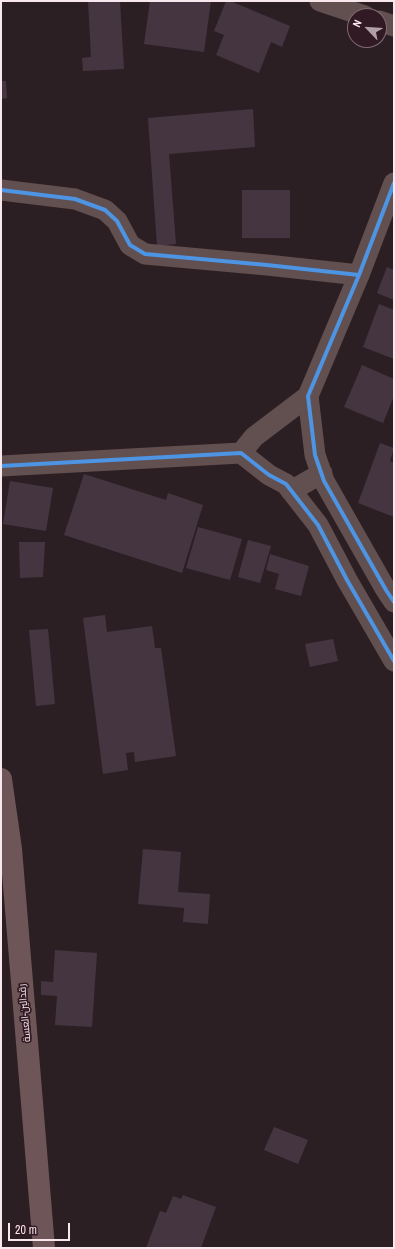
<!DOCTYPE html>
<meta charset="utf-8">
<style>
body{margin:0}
#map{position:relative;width:395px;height:1249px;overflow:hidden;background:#2c1f24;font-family:"Archivo Narrow",sans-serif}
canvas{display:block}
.frame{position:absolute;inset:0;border:2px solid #f8e7ec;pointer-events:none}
.north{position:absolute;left:347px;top:8px;width:40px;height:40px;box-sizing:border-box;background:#311a23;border:1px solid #816c73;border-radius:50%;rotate:295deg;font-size:11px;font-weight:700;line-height:16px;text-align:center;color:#f8e7ec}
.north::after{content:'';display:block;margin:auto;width:14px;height:18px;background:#b1a1a6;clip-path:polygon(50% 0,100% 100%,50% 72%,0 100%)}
.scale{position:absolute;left:8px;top:1223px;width:62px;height:18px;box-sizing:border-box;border:2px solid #f8e7ec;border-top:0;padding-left:5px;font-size:12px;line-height:14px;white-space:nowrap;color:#f8e7ec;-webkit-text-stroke:3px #311a23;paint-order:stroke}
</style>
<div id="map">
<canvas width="395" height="1249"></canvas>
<div class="frame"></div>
<div class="north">N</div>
<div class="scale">20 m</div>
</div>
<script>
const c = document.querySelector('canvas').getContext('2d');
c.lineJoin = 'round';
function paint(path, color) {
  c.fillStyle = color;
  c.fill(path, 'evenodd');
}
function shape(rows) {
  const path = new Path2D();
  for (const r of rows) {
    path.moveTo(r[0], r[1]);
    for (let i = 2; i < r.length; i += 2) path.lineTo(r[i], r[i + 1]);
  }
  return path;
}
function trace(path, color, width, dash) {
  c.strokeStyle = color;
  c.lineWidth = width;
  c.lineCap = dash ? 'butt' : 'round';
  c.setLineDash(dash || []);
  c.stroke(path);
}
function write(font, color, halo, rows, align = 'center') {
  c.font = font + ' "Archivo Narrow",Cairo,sans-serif';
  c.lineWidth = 3.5;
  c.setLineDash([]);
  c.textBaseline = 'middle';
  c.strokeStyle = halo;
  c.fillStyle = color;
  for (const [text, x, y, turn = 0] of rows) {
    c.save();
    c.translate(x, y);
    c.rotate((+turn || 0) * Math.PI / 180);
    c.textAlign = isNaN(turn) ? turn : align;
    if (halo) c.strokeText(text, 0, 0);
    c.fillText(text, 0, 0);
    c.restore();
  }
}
paint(shape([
 [88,1,120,1,124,69,83,71,82,58,91,57],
 [150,1,211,1,204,52,144,44],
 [226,1,230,1,290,26,282,47,271,42,259,73,216,55,224,35,214,31],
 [1,81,6,81,7,98,1,99],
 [253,109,255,147,169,154,176,244,157,246,148,118],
 [242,190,290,190,290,238,242,238],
 [387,267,394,270,394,300,377,293],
 [379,304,394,310,394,359,363,347],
 [362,365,394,379,394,396,383,423,344,407],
 [380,443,394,448,390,461,394,463,394,517,358,503],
 [84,474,166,500,168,493,203,505,182,573,64,535],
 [10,481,53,488,46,531,3,524],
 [198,527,242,539,230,580,186,568],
 [248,540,271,546,260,583,238,577],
 [19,542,45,542,43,577,20,578],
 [270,554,309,566,301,596,275,589,279,574,266,570],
 [105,615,107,632,152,626,155,648,161,648,176,756,135,762,134,752,126,753,128,770,103,774,83,618],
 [48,629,55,704,36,706,29,630],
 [333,639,338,661,310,667,305,644],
 [143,849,181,852,178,892,210,894,208,924,183,922,184,908,138,904],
 [55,950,97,953,92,1027,55,1025,57,996,41,995,41,981,53,982],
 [274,1127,308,1140,298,1164,264,1150],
 [183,1195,216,1207,201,1248,146,1248,160,1211,166,1213,173,1196,181,1199]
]), '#453541');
trace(shape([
 [320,1,365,16],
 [379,21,394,26],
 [394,183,359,275,308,396,315,455,324,481,386,590,394,602],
 [1,190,75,199,105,210,117,221,130,245,145,254,267,265,359,275],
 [241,453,254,437,308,396],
 [1,466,241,453,269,475,286,484,318,525,347,580,394,661],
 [291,491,322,473]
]), '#624f50', 21);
trace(shape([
 [1,779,11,849,44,1248]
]), '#6e5658', 22);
trace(shape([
 [394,183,359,275,308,396,315,455,324,481,386,590,394,602],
 [1,190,75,199,105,210,117,221,130,245,145,254,267,265,359,275],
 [1,466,241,453,269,475,286,484,318,525,347,580,394,661]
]), '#4d94e3', 4);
write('10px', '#f8e7ec', '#311a23', [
 ["رقدالين-العسة",25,1013,-95]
]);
</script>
